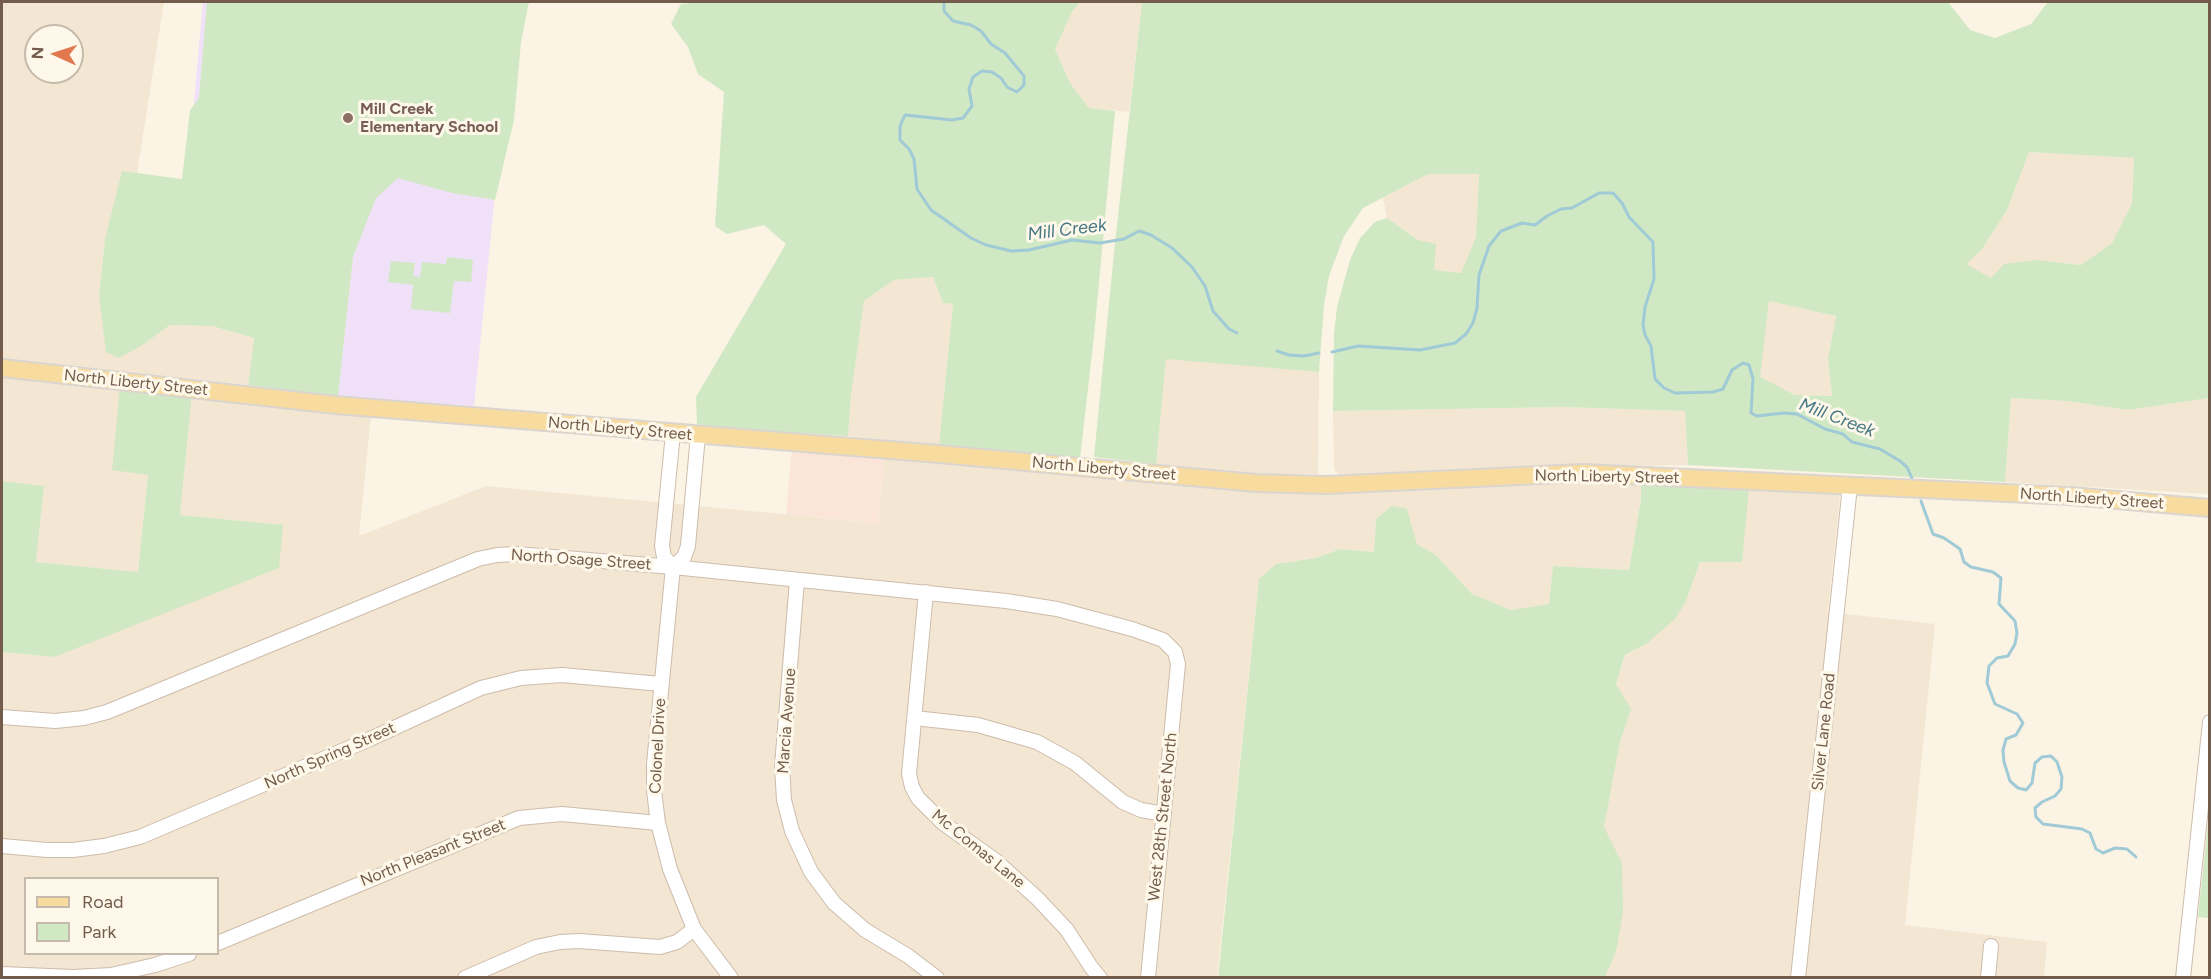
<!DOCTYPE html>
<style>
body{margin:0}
#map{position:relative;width:2211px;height:979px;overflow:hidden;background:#fbf4e4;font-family:Figtree,sans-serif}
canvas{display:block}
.frame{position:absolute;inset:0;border:3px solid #735c4b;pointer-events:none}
.legend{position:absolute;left:24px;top:877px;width:195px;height:78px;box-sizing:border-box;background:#fef8ea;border:2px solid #c6baaa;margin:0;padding:8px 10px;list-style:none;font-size:18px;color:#735c4b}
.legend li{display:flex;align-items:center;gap:12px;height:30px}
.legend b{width:30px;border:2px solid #c6baaa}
.north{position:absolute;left:24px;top:24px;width:60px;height:60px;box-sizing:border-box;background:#fef8ea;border:2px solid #c6baaa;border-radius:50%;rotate:273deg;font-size:16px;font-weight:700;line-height:24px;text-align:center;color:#735c4b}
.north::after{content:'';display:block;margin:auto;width:21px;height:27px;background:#e1784e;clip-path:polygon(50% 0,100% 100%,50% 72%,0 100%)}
</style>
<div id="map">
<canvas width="2211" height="979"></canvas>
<div class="frame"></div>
<ul class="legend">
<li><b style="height:8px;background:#f8dc9f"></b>Road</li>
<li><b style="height:16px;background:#d0e8c3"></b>Park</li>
</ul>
<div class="north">N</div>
</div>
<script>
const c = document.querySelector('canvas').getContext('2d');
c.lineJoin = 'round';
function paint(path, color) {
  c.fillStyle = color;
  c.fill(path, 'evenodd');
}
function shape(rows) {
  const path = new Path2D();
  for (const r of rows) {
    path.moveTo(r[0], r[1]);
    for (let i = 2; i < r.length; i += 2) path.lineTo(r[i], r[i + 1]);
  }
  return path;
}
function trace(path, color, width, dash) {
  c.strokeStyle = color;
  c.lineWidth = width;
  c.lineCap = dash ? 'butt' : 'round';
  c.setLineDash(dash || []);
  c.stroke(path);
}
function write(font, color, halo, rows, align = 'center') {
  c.font = font + ' Figtree,sans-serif';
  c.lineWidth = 6;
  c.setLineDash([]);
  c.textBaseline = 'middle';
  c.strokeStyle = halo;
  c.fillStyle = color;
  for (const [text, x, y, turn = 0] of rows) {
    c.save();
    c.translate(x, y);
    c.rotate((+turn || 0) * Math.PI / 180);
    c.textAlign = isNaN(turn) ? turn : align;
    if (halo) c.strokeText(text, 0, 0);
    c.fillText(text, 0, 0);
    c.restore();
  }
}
paint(shape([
 [2,2,164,2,137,173,122,172,105,239,99,295,141,346,170,325,212,326,254,338,248,385,2,359],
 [36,36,72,36,72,72,36,72],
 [1080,2,1142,2,1129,112,1089,108,1070,83,1055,49,1072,12],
 [2029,152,2134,158,2132,203,2112,243,2081,265,2037,260,1991,279,1965,264,1982,249,2007,210],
 [1428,174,1479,174,1476,237,1461,273,1433,270,1418,240,1387,218,1383,198],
 [933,277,943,303,953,304,939,445,848,436,851,396,864,301,894,280],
 [1769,301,1836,316,1828,359,1832,396,1795,395,1759,377],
 [1166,358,1319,372,1318,474,1262,474,1156,464],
 [2,374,120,387,148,475,138,572,36,562,44,486,2,481],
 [192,395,371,415,359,536,486,486,878,523,884,456,1246,491,1347,493,1579,481,1641,484,1641,499,1629,570,1553,566,1549,604,1511,610,1472,594,1436,555,1417,544,1407,509,1376,519,1374,552,1340,549,1316,558,1276,564,1259,579,1217,977,2,978,2,652,54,657,282,525,180,515],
 [26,878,218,878,218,954,26,954],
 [2011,398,2067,401,2128,410,2209,398,2209,494,2005,482],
 [1563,407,1685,411,1688,465,1483,468,1340,475,1334,470,1333,411],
 [1749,487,1840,494,1828,612,1935,624,1905,925,2047,942,2044,977,1605,977,1616,952,1604,827,1620,742,1630,710,1616,684,1625,656,1646,644,1686,601,1700,562]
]), '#f3e6d3');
paint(shape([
 [792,449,884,456,878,523,786,514]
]), '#fbe5d8');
paint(shape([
 [203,2,514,2,474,406,338,396,354,247,182,234]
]), '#f1e1f8');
paint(shape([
 [207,2,529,2,521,42,514,120,495,200,452,193,398,178,376,198,353,257,338,396,248,385,254,338,212,326,170,325,141,346,119,358,106,352,99,295,105,239,122,171,182,179,190,110,199,98],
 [701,2,1080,2,1072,12,1055,49,1070,83,1089,108,1115,111,1094,336,1080,458,939,445,953,304,943,303,933,277,894,280,864,301,851,396,848,436,725,428,697,424,696,397,786,244,764,225,727,234,715,226,724,92,698,74,688,47,671,24,681,4],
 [1142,2,1948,2,1970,30,1995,38,2031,24,2048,2,2209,2,2209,398,2128,410,2067,401,2011,398,2005,482,1688,465,1685,411,1563,407,1333,411,1334,334,1337,307,1350,260,1360,238,1375,222,1387,218,1418,240,1436,244,1434,270,1461,273,1476,237,1479,174,1428,174,1363,208,1344,236,1329,276,1324,305,1319,372,1166,359,1156,464,1094,457,1114,252],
 [2029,152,2134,158,2132,203,2112,243,2081,265,2037,260,2004,264,1991,278,1966,264,1982,249,2007,210],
 [1769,301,1836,316,1828,359,1832,396,1795,395,1760,377],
 [447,257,473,260,471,282,454,281,450,313,411,309,413,285,388,282,391,261,415,263,413,276,420,277,422,262,446,264],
 [120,387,192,395,180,515,283,525,279,568,54,657,2,652,2,481,44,486,36,562,138,572,148,475,112,470],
 [1641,484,1749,487,1742,562,1700,562,1686,601,1675,619,1646,644,1625,655,1616,684,1631,709,1620,742,1604,827,1622,863,1623,912,1616,952,1605,977,1218,978,1259,579,1276,564,1316,558,1340,549,1374,552,1376,519,1392,506,1407,509,1417,544,1436,555,1472,594,1511,610,1549,604,1553,566,1629,570,1641,499],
 [2209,815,2209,918,2198,917]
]), '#d0e8c3');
trace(shape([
 [944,2,944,11,953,21,971,25,981,31,991,44,1005,53,1024,76,1024,85,1017,92,1007,87,1001,78,992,72,982,71,973,77,969,89,972,106,963,118,952,120,905,115,900,126,900,140,909,149,914,159,917,189,931,210,971,238,986,245,1011,251,1029,250,1072,240,1100,243,1124,239,1139,231,1151,235,1172,248,1192,267,1205,286,1213,311,1229,329,1237,333],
 [1277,351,1289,355,1304,356,1319,353],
 [1332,352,1358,346,1420,350,1455,343,1466,334,1473,323,1477,308,1479,275,1489,246,1501,231,1522,223,1535,225,1547,216,1561,209,1572,208,1599,193,1613,193,1622,203,1629,217,1653,242,1654,279,1645,307,1643,325,1645,335,1651,346,1655,379,1664,388,1675,393,1713,392,1723,389,1732,370,1743,363,1749,365,1753,379,1751,413,1757,416,1784,413,1797,414,1825,429,1843,434,1852,442,1880,449,1900,461,1907,467,1914,483],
 [1921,501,1933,534,1944,538,1960,549,1964,562,1971,567,1993,572,2001,578,1999,604,2015,621,2017,633,2015,644,2008,656,1997,658,1989,666,1987,683,1995,704,2017,714,2023,723,2016,735,2006,739,2003,750,2004,762,2010,781,2018,788,2026,790,2032,783,2035,763,2042,757,2051,756,2057,762,2062,777,2061,789,2055,796,2042,802,2035,808,2036,817,2043,824,2082,829,2090,833,2096,849,2103,853,2115,848,2127,849,2136,857]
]), '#a0cad6', 3);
const minor = shape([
 [698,435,688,546,684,557,673,567,654,764,654,791,658,823,670,869,694,929,731,978],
 [673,567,664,557,662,546,673,433],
 [797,580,782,766,784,800,792,831,811,872,834,903,865,930,908,956,937,978],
 [926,592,909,774,912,787,918,798,943,823,996,861,1038,899,1067,930,1091,967,1100,978],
 [2,717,55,721,84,718,107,712,478,559,497,555,517,554,673,567,1006,601,1057,609,1132,629,1163,640,1175,652,1178,664,1148,978],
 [915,718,978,725,1037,742,1075,763,1123,802,1141,810,1164,814],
 [2,846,47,850,73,850,104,846,140,837,370,739,481,688,521,678,562,675,661,684],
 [218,943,519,818,562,814,658,823],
 [2,974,73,977,111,975,155,965,189,954],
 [465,978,536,947,560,942,579,941,660,947,677,942,694,929],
 [1798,978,1850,486],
 [1988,978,1991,946],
 [2183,978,2210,722]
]);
const major = shape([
 [2,368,336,405,939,454,1256,483,1327,485,1582,473,2070,496,2210,508]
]);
trace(minor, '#cdbcab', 16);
trace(major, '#dbd5d0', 20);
trace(minor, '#fff', 14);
trace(major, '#f8dc9f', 16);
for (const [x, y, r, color] of [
 [348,118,6,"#8d6e63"]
]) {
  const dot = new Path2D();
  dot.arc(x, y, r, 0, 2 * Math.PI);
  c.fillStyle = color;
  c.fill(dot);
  trace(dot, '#fef8ea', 2);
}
write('bold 16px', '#785e54', '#fef8ea', [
 ["Mill Creek",360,109],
 ["Elementary School",360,127]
], 'left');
write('16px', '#735c4b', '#fef8ea', [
 ["North Liberty Street",136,383,6],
 ["North Liberty Street",620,429,5],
 ["North Liberty Street",1104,469,5],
 ["North Liberty Street",1607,477,1],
 ["North Liberty Street",2092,499,4],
 ["North Osage Street",581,560,4],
 ["Marcia Avenue",787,721,-86],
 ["Silver Lane Road",1824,732,-84],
 ["Colonel Drive",658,746,-87],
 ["North Spring Street",330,756,-24],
 ["West 28th Street North",1163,817,-84],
 ["Mc Comas Lane",978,849,39],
 ["North Pleasant Street",433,853,-22]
]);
write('italic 18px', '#457785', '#fef8ea', [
 ["Mill Creek",1067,230,-7],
 ["Mill Creek",1837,418,21]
]);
</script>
